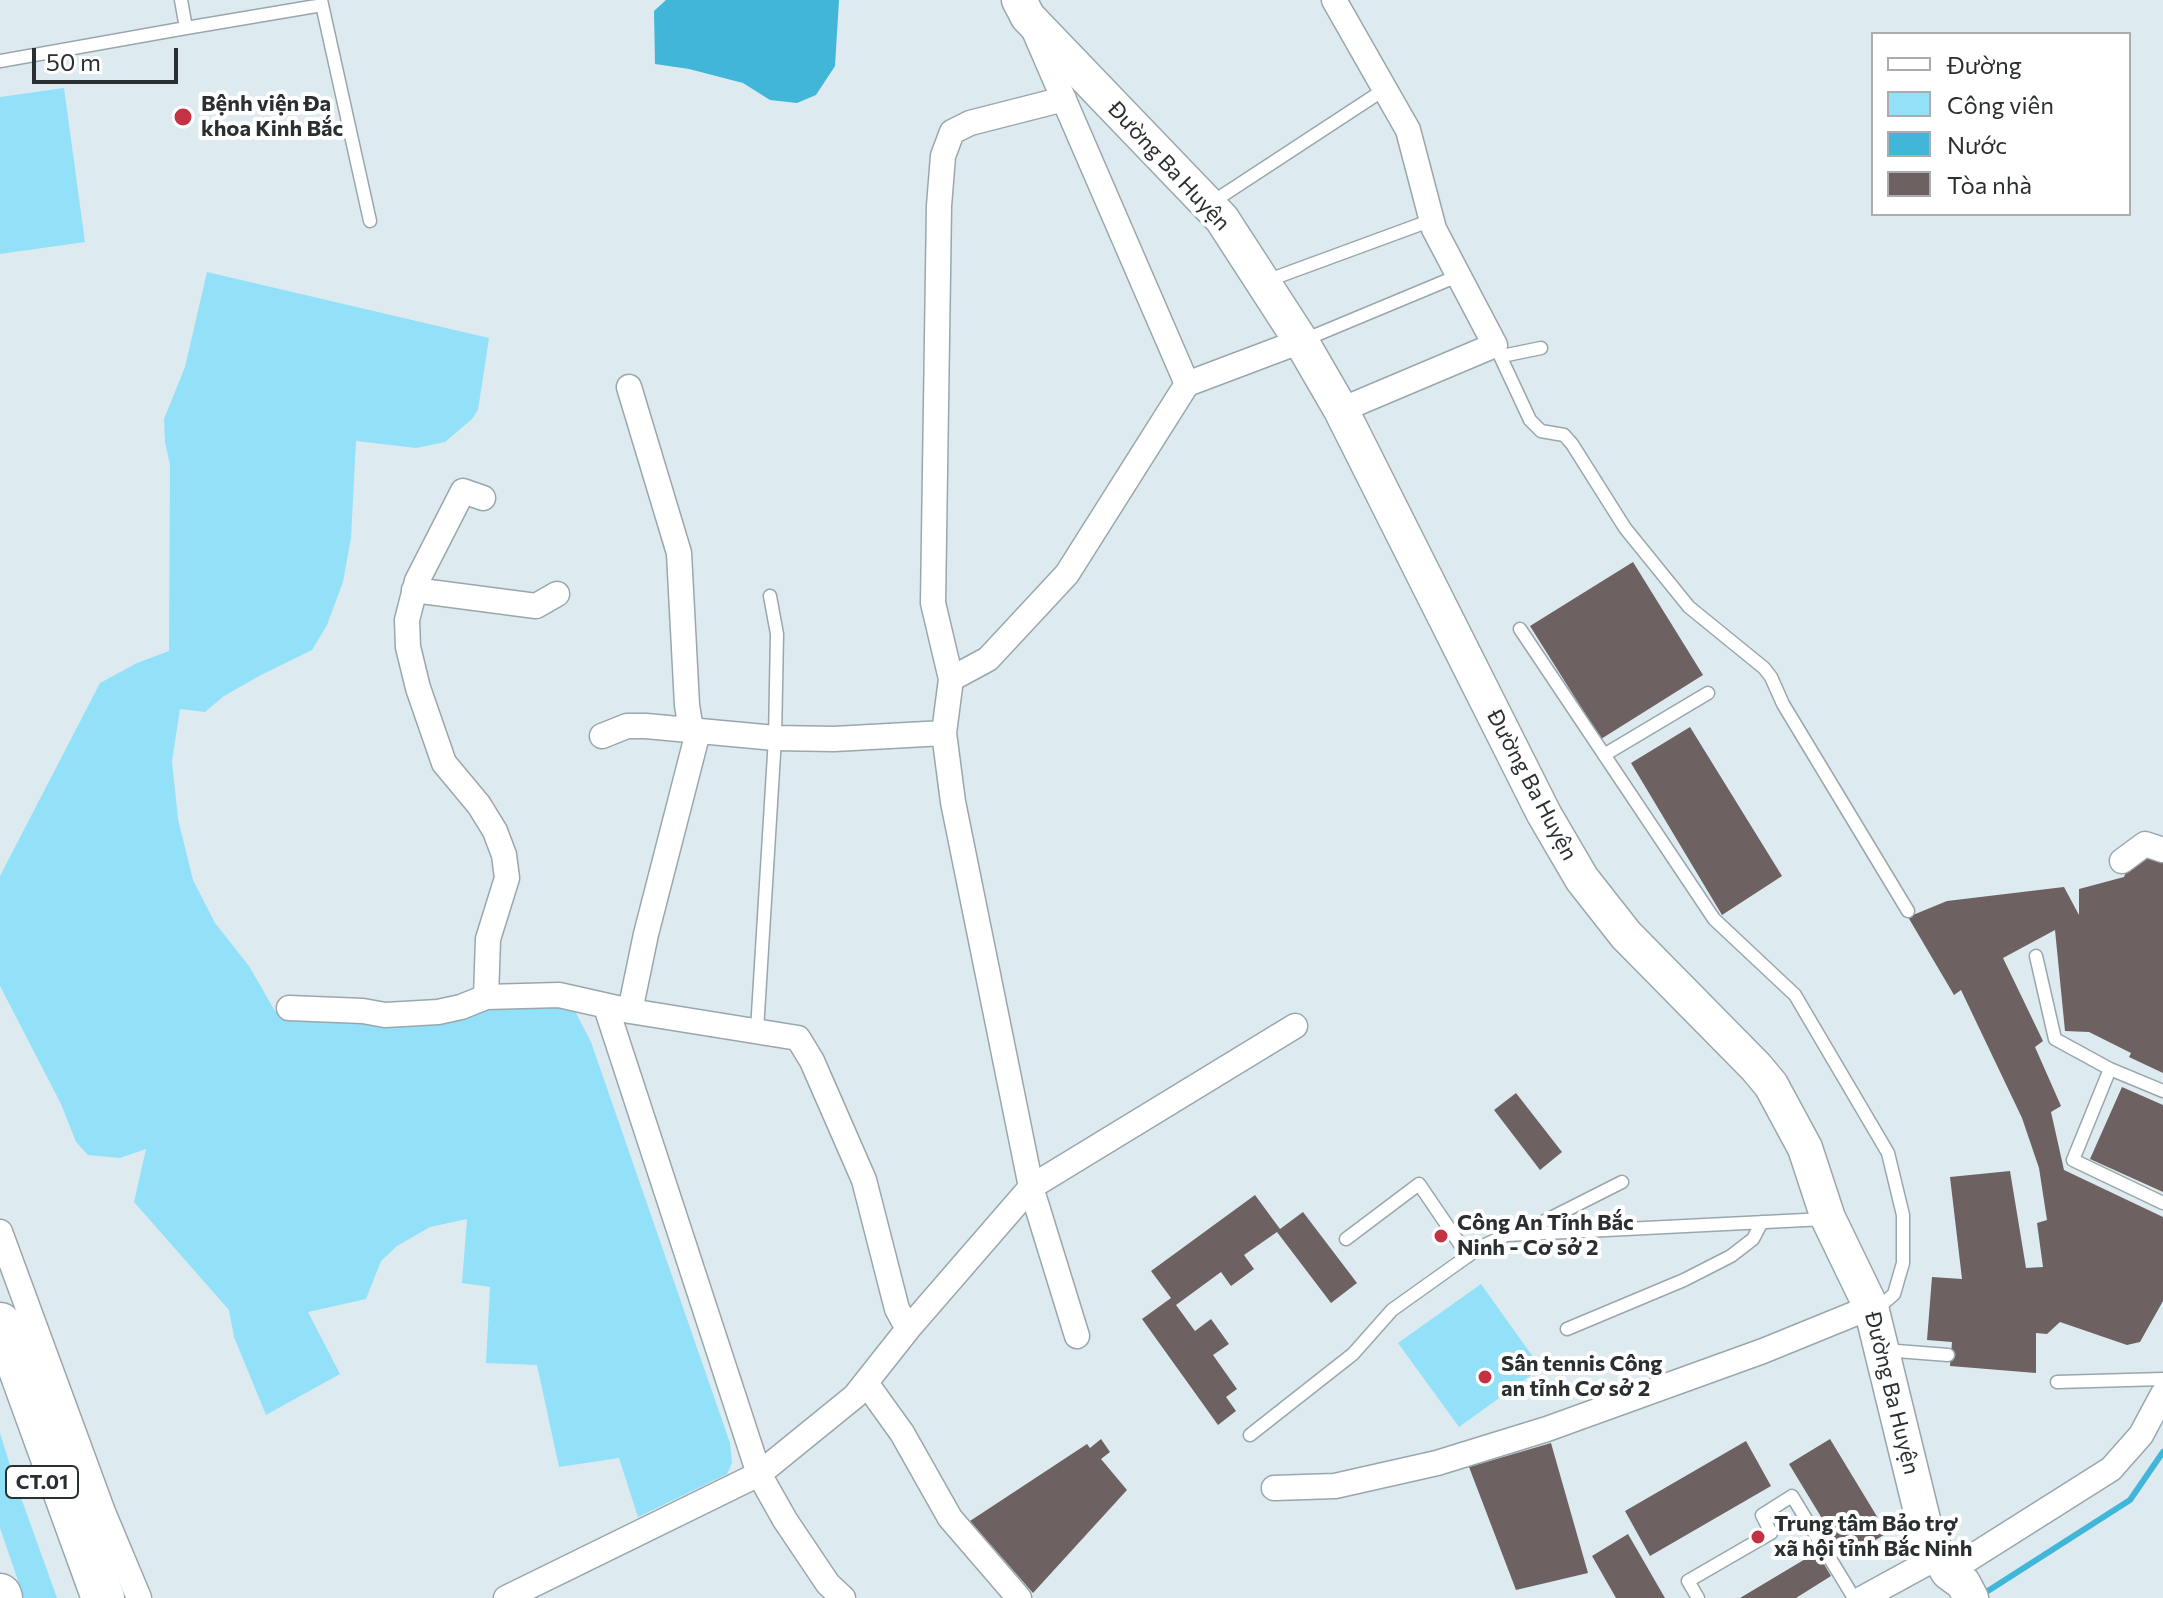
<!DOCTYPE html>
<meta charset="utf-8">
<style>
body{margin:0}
#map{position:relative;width:2163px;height:1598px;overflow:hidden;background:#ddebf0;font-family:Commissioner,sans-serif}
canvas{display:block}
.legend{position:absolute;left:1871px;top:32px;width:260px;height:184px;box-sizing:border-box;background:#fff;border:2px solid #aaacad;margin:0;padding:10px 14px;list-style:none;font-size:24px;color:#2a2f31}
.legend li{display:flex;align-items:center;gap:16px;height:40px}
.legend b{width:40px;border:2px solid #aaacad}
.scale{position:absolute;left:32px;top:48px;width:146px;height:36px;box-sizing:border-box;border:4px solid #2a2f31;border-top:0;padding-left:10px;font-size:24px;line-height:28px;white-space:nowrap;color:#2a2f31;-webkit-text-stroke:6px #fff;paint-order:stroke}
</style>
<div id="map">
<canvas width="2163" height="1598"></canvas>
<ul class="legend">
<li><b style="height:10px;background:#fff"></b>Đường</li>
<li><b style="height:22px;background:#93e0f9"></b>Công viên</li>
<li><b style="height:22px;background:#41b6d8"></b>Nước</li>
<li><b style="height:22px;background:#6e6161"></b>Tòa nhà</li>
</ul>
<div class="scale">50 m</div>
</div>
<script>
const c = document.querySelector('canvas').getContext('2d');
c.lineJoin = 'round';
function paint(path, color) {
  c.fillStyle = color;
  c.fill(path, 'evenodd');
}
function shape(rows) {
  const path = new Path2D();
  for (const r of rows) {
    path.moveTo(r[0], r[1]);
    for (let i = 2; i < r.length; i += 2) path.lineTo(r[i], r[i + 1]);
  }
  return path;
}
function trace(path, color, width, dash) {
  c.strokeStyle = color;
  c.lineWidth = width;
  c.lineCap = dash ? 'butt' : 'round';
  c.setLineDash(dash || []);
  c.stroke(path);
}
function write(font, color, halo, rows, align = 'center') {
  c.font = font + ' Commissioner,sans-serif';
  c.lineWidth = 8;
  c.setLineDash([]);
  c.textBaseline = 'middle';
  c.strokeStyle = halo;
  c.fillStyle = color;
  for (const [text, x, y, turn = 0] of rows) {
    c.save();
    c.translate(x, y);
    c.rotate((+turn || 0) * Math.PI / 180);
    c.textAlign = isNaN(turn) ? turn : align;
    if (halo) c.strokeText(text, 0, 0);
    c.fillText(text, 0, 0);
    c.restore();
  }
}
paint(shape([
 [64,88,85,242,0,254,0,97],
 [207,272,489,338,478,410,472,419,445,442,416,448,356,441,351,538,343,582,327,625,312,650,261,675,224,696,205,712,180,709,172,761,178,819,193,880,215,923,249,966,275,1011,322,1016,489,1004,574,1009,591,1042,730,1443,732,1463,727,1474,638,1517,619,1458,559,1467,537,1365,486,1363,490,1287,462,1283,467,1219,430,1227,397,1246,381,1261,366,1299,308,1312,340,1374,266,1415,234,1337,229,1310,134,1202,146,1149,120,1158,88,1155,76,1142,61,1104,0,986,0,876,100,683,137,663,169,651,170,465,165,442,164,419,185,367],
 [1481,1284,1541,1368,1459,1427,1398,1343],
 [0,1433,14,1478,57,1598,24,1598,0,1528]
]), '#93e0f9');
paint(shape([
 [666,0,839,0,835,66,816,95,797,103,770,100,743,83,689,69,655,64,654,11]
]), '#41b6d8');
trace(shape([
 [1980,1596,2130,1500,2163,1452]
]), '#41b6d8', 6);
paint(shape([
 [1633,562,1703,675,1601,739,1530,626],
 [1690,727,1782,876,1722,915,1631,763],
 [2143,854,2163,863,2163,1073,2129,1057,2131,1053,2089,1032,2065,1031,2055,930,2003,958,2043,1041,2035,1047,2061,1106,2051,1112,2064,1170,2163,1217,2163,1301,2140,1342,2127,1345,2060,1322,2047,1334,2036,1333,2036,1373,1950,1366,1952,1342,1927,1340,1932,1277,1962,1279,1950,1177,2010,1171,2026,1268,2043,1267,2037,1223,2047,1220,2039,1168,2022,1118,1961,990,1954,995,1908,917,1947,901,2064,887,2079,915,2079,889,2124,877,2128,866],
 [2122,1087,2163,1105,2163,1192,2090,1159],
 [1516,1093,1562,1152,1540,1170,1494,1110],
 [1255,1195,1280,1229,1303,1212,1357,1283,1331,1303,1277,1232,1244,1255,1254,1269,1231,1286,1221,1272,1176,1305,1195,1331,1211,1319,1229,1344,1213,1355,1237,1389,1226,1397,1236,1411,1218,1425,1142,1319,1171,1298,1151,1271],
 [1101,1439,1110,1452,1101,1459,1127,1490,1033,1593,970,1521,1087,1444,1090,1448],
 [1830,1439,1887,1533,1846,1558,1789,1464],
 [1746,1441,1771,1486,1650,1556,1625,1511],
 [1551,1443,1588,1573,1516,1590,1469,1467],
 [1628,1534,1665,1598,1616,1598,1592,1556],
 [1817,1552,1831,1576,1796,1598,1740,1598]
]), '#6e6161');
const lane = shape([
 [321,0,370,221],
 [186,28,322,5],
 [0,61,186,28,181,0],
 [1211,203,1385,89],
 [1266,281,1432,220],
 [1304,340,1460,275],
 [1495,345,1530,420,1541,431,1564,435,1572,444,1625,528,1689,607,1764,668,1771,677,1783,704,1908,911],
 [1502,356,1541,348],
 [1520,629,1714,919,1795,995,1888,1153,1903,1215,1903,1263,1894,1294,1885,1302,1874,1306],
 [1604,755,1708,693],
 [2036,956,2055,1039,2110,1069,2073,1160,2163,1203],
 [757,1030,775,738,777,634,770,596],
 [2110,1069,2163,1091],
 [1525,1231,1622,1182],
 [1346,1239,1419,1184,1468,1256],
 [1567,1329,1684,1280,1731,1256,1753,1239,1762,1222],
 [1884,1350,1948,1355],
 [2057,1382,2163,1379],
 [1250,1435,1353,1354,1392,1310,1479,1248,1506,1235,1825,1219],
 [1698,1598,1688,1581,1771,1533,1762,1515,1792,1496,1854,1598]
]);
const street = shape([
 [1334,0,1408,130,1434,229,1495,345,1341,410],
 [1187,384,1301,341],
 [629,387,679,553,687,705,690,724,698,732],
 [414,590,536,606,557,594],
 [951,679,933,603,939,206,943,156,952,132,970,123,1064,99],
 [602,736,627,726,646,726,775,738,834,739,944,733],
 [2122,861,2145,844,2163,850],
 [486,997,559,995,630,1011,798,1038,812,1061,864,1180,897,1309,908,1329],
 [606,1007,759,1474,855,1396,908,1329,1031,1187,953,802,944,733,951,679,988,659,1067,574,1187,384,1035,33],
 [289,1008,363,1011,385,1015,438,1012,461,1007,486,997,488,939,507,878,504,855,495,831,479,805,444,763,418,688,408,647,407,620,417,581,463,491,483,498],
 [630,1011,646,934,698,732],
 [0,1232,103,1512,139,1598],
 [1077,1336,1031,1187,1295,1026],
 [866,1383,902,1433,950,1518,1019,1598],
 [1274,1488,1335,1486,1437,1463,1547,1429,1763,1351,1871,1307],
 [1948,1572,2111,1469,2141,1435,2163,1394],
 [506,1598,759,1474,785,1520,828,1584,843,1598],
 [1863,1598,1938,1557]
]);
const secondary = shape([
 [1019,0,1028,17,1222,219,1301,341,1341,410,1544,814,1582,879,1626,935,1756,1067,1771,1085,1805,1148,1828,1218,1871,1307,1927,1536,1948,1572,1963,1583,1971,1598]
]);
const highway = shape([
 [0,1324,10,1342,103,1598],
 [0,1595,1,1598]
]);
trace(lane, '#99a7ac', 15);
trace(street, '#99a7ac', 27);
trace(secondary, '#99a7ac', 37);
trace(highway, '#99a7ac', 45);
trace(lane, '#fff', 12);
trace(street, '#fff', 24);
trace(secondary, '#fff', 34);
trace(highway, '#fff', 42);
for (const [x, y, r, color] of [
 [183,117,10,"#c33344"],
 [1441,1236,8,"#c33344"],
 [1485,1377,8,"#c33344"],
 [1758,1537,8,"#c33344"]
]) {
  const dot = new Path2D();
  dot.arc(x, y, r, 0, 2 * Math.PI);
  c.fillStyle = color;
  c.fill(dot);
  trace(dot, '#fff', 3);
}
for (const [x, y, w] of [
 [42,1482,72]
]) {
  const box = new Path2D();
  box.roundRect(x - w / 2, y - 16, w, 32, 6);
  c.fillStyle = '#fff';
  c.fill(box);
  trace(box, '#2a2f31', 2);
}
write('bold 20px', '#2a2f31', null, [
 ["CT.01",42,1482]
]);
write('bold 22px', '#2a2f31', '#fff', [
 ["Bệnh viện Đa",201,104],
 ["khoa Kinh Bắc",201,129],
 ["Công An Tỉnh Bắc",1457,1223],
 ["Ninh - Cơ sở 2",1457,1248],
 ["Sân tennis Công",1501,1364],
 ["an tỉnh Cơ sở 2",1501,1389],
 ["Trung tâm Bảo trợ",1774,1524],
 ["xã hội tỉnh Bắc Ninh",1774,1549]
], 'left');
write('22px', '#2a2f31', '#fff', [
 ["Đường Ba Huyện",1169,166,47],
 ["Đường Ba Huyện",1532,785,62],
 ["Đường Ba Huyện",1892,1393,76]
]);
</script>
